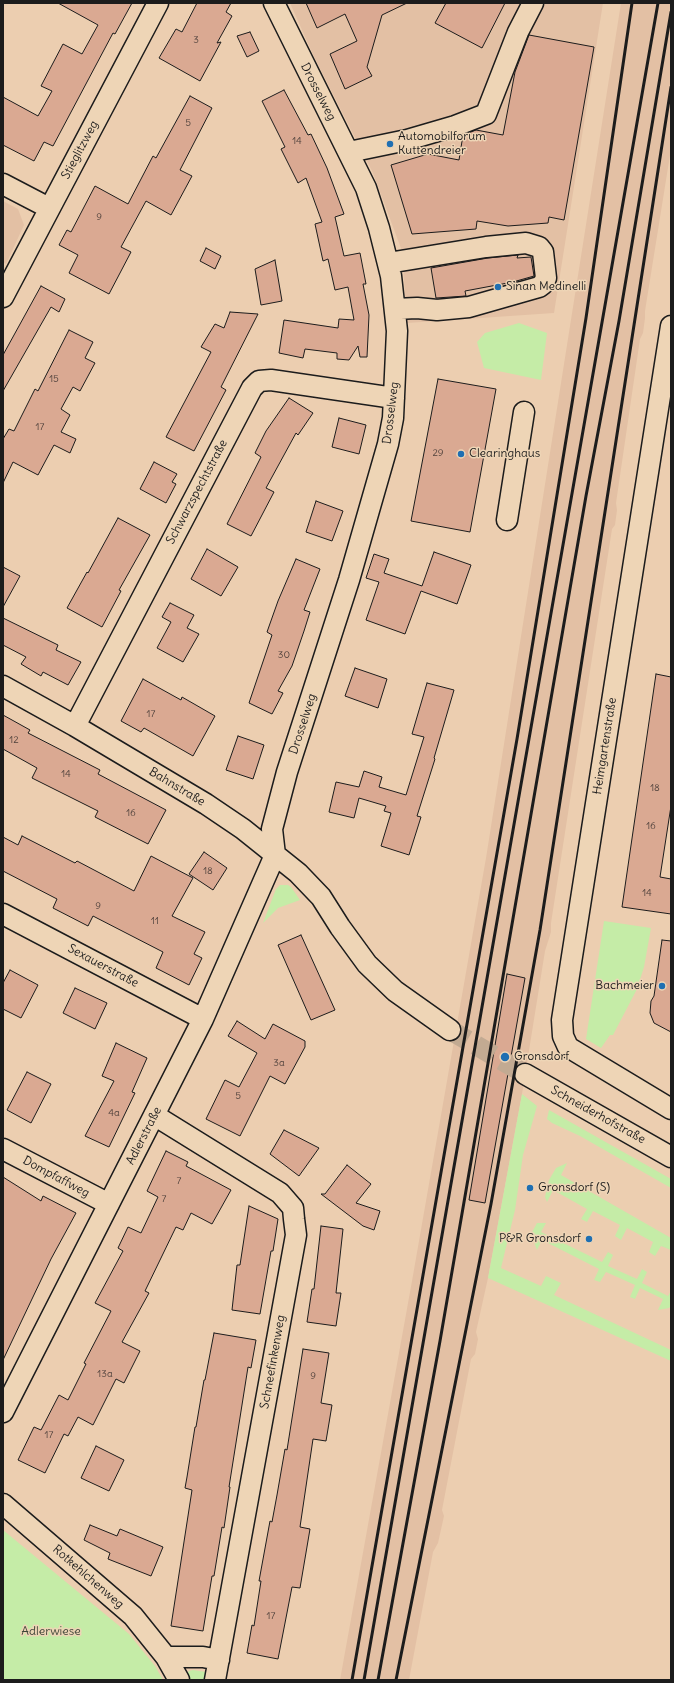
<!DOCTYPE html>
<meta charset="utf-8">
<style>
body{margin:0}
#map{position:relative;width:674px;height:1683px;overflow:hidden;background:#ecceb0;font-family:Delius,sans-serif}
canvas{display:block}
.frame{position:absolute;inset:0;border:4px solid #1c1c1c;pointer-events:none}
</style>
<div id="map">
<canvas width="674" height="1683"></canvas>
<div class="frame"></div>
</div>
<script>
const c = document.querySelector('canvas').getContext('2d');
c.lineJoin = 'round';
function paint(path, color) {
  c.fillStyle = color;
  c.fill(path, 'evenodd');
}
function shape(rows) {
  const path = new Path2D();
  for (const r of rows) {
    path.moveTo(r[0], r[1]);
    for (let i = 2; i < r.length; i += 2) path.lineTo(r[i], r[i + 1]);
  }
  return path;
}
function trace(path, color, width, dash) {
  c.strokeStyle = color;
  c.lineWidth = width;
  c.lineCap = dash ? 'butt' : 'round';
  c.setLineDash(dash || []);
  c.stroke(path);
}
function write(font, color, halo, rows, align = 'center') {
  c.font = font + ' Delius,sans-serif';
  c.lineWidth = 3;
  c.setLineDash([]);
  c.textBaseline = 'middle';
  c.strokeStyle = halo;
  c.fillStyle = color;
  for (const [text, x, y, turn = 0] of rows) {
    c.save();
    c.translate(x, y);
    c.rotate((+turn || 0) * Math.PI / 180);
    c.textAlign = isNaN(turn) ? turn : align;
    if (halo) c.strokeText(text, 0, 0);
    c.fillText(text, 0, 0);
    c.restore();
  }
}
paint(shape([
 [290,3,603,3,554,313,407,323,402,251,373,173,314,57],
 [621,3,671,3,671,149,645,311,645,318,643,333,640,339,616,503,617,510,615,525,612,529,551,923,551,932,545,951,522,1094,488,1278,476,1332,478,1339,475,1354,471,1359,442,1510,444,1516,438,1543,433,1552,409,1680,340,1680,412,1281,486,858],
 [3,201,18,209,24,225,6,264,3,262]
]), '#e3c0a4');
paint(shape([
 [519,323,547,333,541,380,484,368,477,342,485,333],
 [280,885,288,885,291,887,300,900,278,908,263,923,276,889],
 [604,921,651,928,644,967,637,989,613,1035,610,1035,601,1048,586,1039],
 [522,1094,537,1106,523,1155,515,1210,501,1268,541,1286,546,1276,561,1283,554,1295,671,1350,671,1361,488,1278],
 [549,1110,671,1179,671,1188,580,1136,552,1123,547,1119],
 [567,1163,561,1175,671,1238,671,1250,661,1246,655,1256,649,1252,653,1242,627,1228,621,1240,615,1236,620,1225,593,1211,587,1222,581,1219,587,1209,553,1190,547,1202,545,1197,549,1180,556,1168],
 [537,1223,546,1223,541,1232,602,1262,608,1252,613,1255,608,1266,637,1279,642,1269,647,1272,642,1283,668,1296,671,1291,671,1306,669,1308,658,1310,663,1299,640,1288,635,1299,630,1297,635,1285,606,1272,600,1282,594,1280,599,1269,542,1240,537,1250,531,1234],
 [3,1530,129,1634,155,1666,163,1680,3,1680],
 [193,1670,206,1672,207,1680,190,1680,187,1674,189,1671]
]), '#c5eca7');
const building = shape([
 [58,3,132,3,115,34,113,33,53,146,44,142,34,161,3,145,3,97,38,116,52,91,41,86,63,44,82,54,98,25,58,3],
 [197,3,231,3,226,12,232,16,217,43,221,42,200,81,159,58,176,29,182,32,197,3],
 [306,3,407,3,382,15,367,67,372,76,345,89,330,54,357,41,345,14,317,28,306,3],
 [446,3,505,3,482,48,435,23,446,3],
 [250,32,259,51,247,57,237,36,250,32],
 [529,35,594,47,564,220,549,217,548,223,508,226,477,221,476,229,412,234,391,165,428,154,459,160,463,135,476,130,503,135,515,72,529,35],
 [284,90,308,135,311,134,327,168,344,214,335,217,344,256,360,253,366,284,363,284,369,315,367,357,360,357,358,346,349,360,337,359,337,353,305,349,303,358,279,353,284,320,338,328,339,319,354,320,348,287,335,290,328,259,323,261,315,224,322,222,306,178,298,183,281,149,285,147,262,101,284,90],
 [190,96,212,108,180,170,192,176,171,215,146,201,121,247,131,252,109,294,69,273,78,255,59,245,67,230,71,232,95,186,128,204,153,156,156,158,190,96],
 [206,248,221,256,215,269,200,261,206,248],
 [518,255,517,258,531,257,534,276,513,282,465,291,466,296,436,298,431,268,488,258,518,255],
 [275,260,282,301,261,305,255,269,275,260],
 [41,286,65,299,59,312,51,307,3,391,3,355,41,286],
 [230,312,258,314,221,387,226,390,194,451,166,437,211,352,201,347,215,324,224,328,230,312],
 [69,330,93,342,85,358,95,363,80,391,73,387,61,409,70,415,61,432,76,439,70,453,54,445,38,475,13,462,3,483,3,439,9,429,14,431,35,389,38,391,69,330],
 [438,379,496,389,470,532,411,521,438,379],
 [289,398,313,413,298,435,296,433,266,488,274,492,251,536,227,524,261,457,255,453,266,431,289,398],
 [339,418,366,425,359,454,332,447,339,418],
 [154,462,177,474,172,482,176,484,166,503,140,489,154,462],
 [316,501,343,511,332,541,306,532,316,501],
 [118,518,150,535,119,590,121,591,102,627,67,608,87,572,88,573,118,518],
 [207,549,238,567,221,596,191,579,207,549],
 [434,552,471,565,457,604,421,591,405,634,366,620,379,582,366,578,374,554,389,559,384,573,422,586,434,552],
 [296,559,320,569,304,610,310,612,304,631,292,666,278,691,283,693,272,714,249,703,272,635,267,632,278,601,296,559],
 [3,567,20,576,3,607,3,567],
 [170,603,194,615,187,628,199,634,183,662,157,648,171,622,162,617,170,603],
 [3,618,58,645,56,650,81,662,68,685,43,672,41,676,21,664,26,657,3,645,3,618],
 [355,668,387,679,378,708,345,696,355,668],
 [656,674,671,677,671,806,660,877,671,879,671,914,622,907,656,674],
 [143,679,181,700,182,697,215,716,193,756,144,728,141,732,121,721,143,679],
 [427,683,454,690,434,758,435,759,417,816,421,817,409,855,381,846,391,813,384,811,386,806,359,798,354,818,329,812,336,782,359,787,364,771,382,777,379,787,406,795,424,737,412,734,427,683],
 [3,715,30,730,28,733,100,770,98,774,166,810,148,844,95,817,98,811,32,778,37,768,3,749,3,715],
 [238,736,264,745,253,779,226,770,238,736],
 [22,836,75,863,77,861,134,891,151,856,193,878,172,916,205,932,194,954,202,958,189,985,156,968,163,952,93,916,88,926,53,908,57,899,3,871,3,837,18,845,22,836],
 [204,852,227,868,213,890,189,874,204,852],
 [301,935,335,1010,311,1020,278,945,301,935],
 [662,940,671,941,671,1032,654,1023,650,1013,651,1001,654,996,662,940],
 [10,970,38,985,21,1018,3,1009,3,983,10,970],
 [507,974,525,978,485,1203,469,1200,507,974],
 [75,988,107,1003,95,1029,63,1013,75,988],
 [237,1021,265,1039,273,1024,305,1041,305,1047,285,1084,270,1076,240,1136,206,1119,225,1080,239,1087,257,1053,228,1036,237,1021],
 [116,1043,147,1058,132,1092,135,1093,109,1147,85,1136,114,1081,102,1076,116,1043],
 [27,1072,51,1084,31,1123,7,1110,27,1072],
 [284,1130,319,1148,299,1176,270,1154,284,1130],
 [166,1151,188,1162,186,1166,231,1190,212,1224,191,1213,183,1230,176,1227,145,1291,149,1293,122,1342,140,1351,124,1383,116,1379,93,1425,78,1417,68,1436,64,1434,45,1473,18,1460,34,1427,41,1430,59,1395,68,1400,86,1364,84,1363,111,1311,95,1303,123,1251,118,1248,128,1227,141,1233,158,1197,147,1191,166,1151],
 [347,1165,371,1184,356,1203,380,1211,374,1230,363,1226,321,1194,325,1194,347,1165],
 [3,1177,41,1201,43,1196,76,1213,51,1259,3,1360,3,1177],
 [249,1206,278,1219,273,1251,271,1251,260,1314,232,1310,237,1265,240,1265,249,1206],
 [321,1226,343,1229,336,1293,341,1293,336,1326,307,1322,312,1289,314,1289,321,1226],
 [214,1333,256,1340,251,1368,248,1367,229,1487,230,1487,224,1528,222,1527,214,1576,212,1576,203,1631,171,1626,192,1490,185,1488,187,1477,195,1427,196,1427,204,1380,205,1380,214,1333],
 [303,1349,329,1353,321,1403,332,1405,326,1441,313,1439,300,1527,310,1529,300,1588,292,1587,278,1659,247,1653,252,1625,254,1626,261,1581,259,1581,270,1521,272,1522,277,1495,285,1449,287,1450,303,1349],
 [96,1446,124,1460,109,1491,81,1478,96,1446],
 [90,1525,117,1536,120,1529,163,1547,151,1576,108,1559,110,1553,84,1540,90,1525]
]);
paint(building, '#daa992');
trace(building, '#1c1c1c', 1);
trace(shape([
 [450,1030,525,1074]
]), '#c2aa92', 20, [20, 10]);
const minor = shape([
 [349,152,407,140,455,126,486,114,518,32,533,3],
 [3,184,49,208],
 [388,263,486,247,526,243,539,247,543,252,546,278,543,284,539,287,469,307,437,310,417,308,395,309],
 [3,297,158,3],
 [671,326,562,1020,563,1036,568,1047,671,1109],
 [507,520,524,412],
 [3,686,75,726,206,804,243,829,298,873,321,897,340,927,367,964,395,991,450,1030],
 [75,726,252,388,259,381,271,380,394,398],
 [3,914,203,1019],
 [525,1074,671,1157],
 [154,1115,280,1193,293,1208,294,1219,296,1235,215,1680],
 [3,1149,109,1204],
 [3,1412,203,1019,275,855,272,829,287,772,349,580,388,444,393,418,397,331,391,276,379,228,366,188,274,3],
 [3,1504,133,1616,166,1657,179,1680],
 [166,1657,203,1657,219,1660]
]);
trace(minor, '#1c1c1c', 23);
trace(minor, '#eed5b6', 20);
trace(shape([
 [352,1680,517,739,586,318,632,3],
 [364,1680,658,3],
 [378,1680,440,1341,586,496,619,321,671,12],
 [396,1680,491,1204,540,930,671,87]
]), '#1c1c1c', 3);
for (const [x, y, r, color] of [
 [390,144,4,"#1f6fb2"],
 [498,287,4,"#1f6fb2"],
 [461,454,4,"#1f6fb2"],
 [662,986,4,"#1f6fb2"],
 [505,1057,5,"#1f6fb2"],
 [530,1188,4,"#1f6fb2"],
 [589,1239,4,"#1f6fb2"]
]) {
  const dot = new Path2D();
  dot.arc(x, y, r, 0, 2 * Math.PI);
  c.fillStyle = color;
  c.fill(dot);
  trace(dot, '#eed5b6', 1.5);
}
write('10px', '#4c3f3a', null, [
 ["3",196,40],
 ["5",188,123],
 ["14",297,141],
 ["9",99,217],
 ["15",54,379],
 ["17",40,427],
 ["29",438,453],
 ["30",284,655],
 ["17",151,714],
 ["12",14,740],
 ["14",66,774],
 ["18",655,788],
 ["16",131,813],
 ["16",651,826],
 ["18",208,871],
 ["14",647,893],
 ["9",98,906],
 ["11",155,921],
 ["3a",279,1063],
 ["5",238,1096],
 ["4a",114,1113],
 ["7",179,1181],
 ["7",164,1199],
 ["13a",105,1374],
 ["9",313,1376],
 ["17",49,1435],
 ["17",271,1616]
]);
write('12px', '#1c1c1c', '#eed5b6', [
 ["Drosselweg",318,92,63],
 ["Stieglitzweg",80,150,-62],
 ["Drosselweg",391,413,-83],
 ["Schwarzspechtstraße",197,492,-62],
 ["Drosselweg",303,724,-72],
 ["Heimgartenstraße",605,746,-81],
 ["Bahnstraße",177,787,31],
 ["Sexauerstraße",103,966,28],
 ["Schneiderhofstraße",598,1115,29],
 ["Adlerstraße",144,1136,-63],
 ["Dompfaffweg",56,1177,28],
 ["Schneefinkenweg",273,1362,-80],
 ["Rotkehlchenweg",88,1577,41]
]);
write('12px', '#1c1c1c', '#eed5b6', [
 ["Automobilforum",398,137],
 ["Kuttendreier",398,151],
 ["Sinan Medinelli",506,287],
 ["Clearinghaus",469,454],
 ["Bachmeier",654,986,"right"],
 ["Gronsdorf",514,1057],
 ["Gronsdorf (S)",538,1188],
 ["P&R Gronsdorf",581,1239,"right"]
], 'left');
write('12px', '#3e4638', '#eed5b6', [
 ["Adlerwiese",51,1632]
]);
</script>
